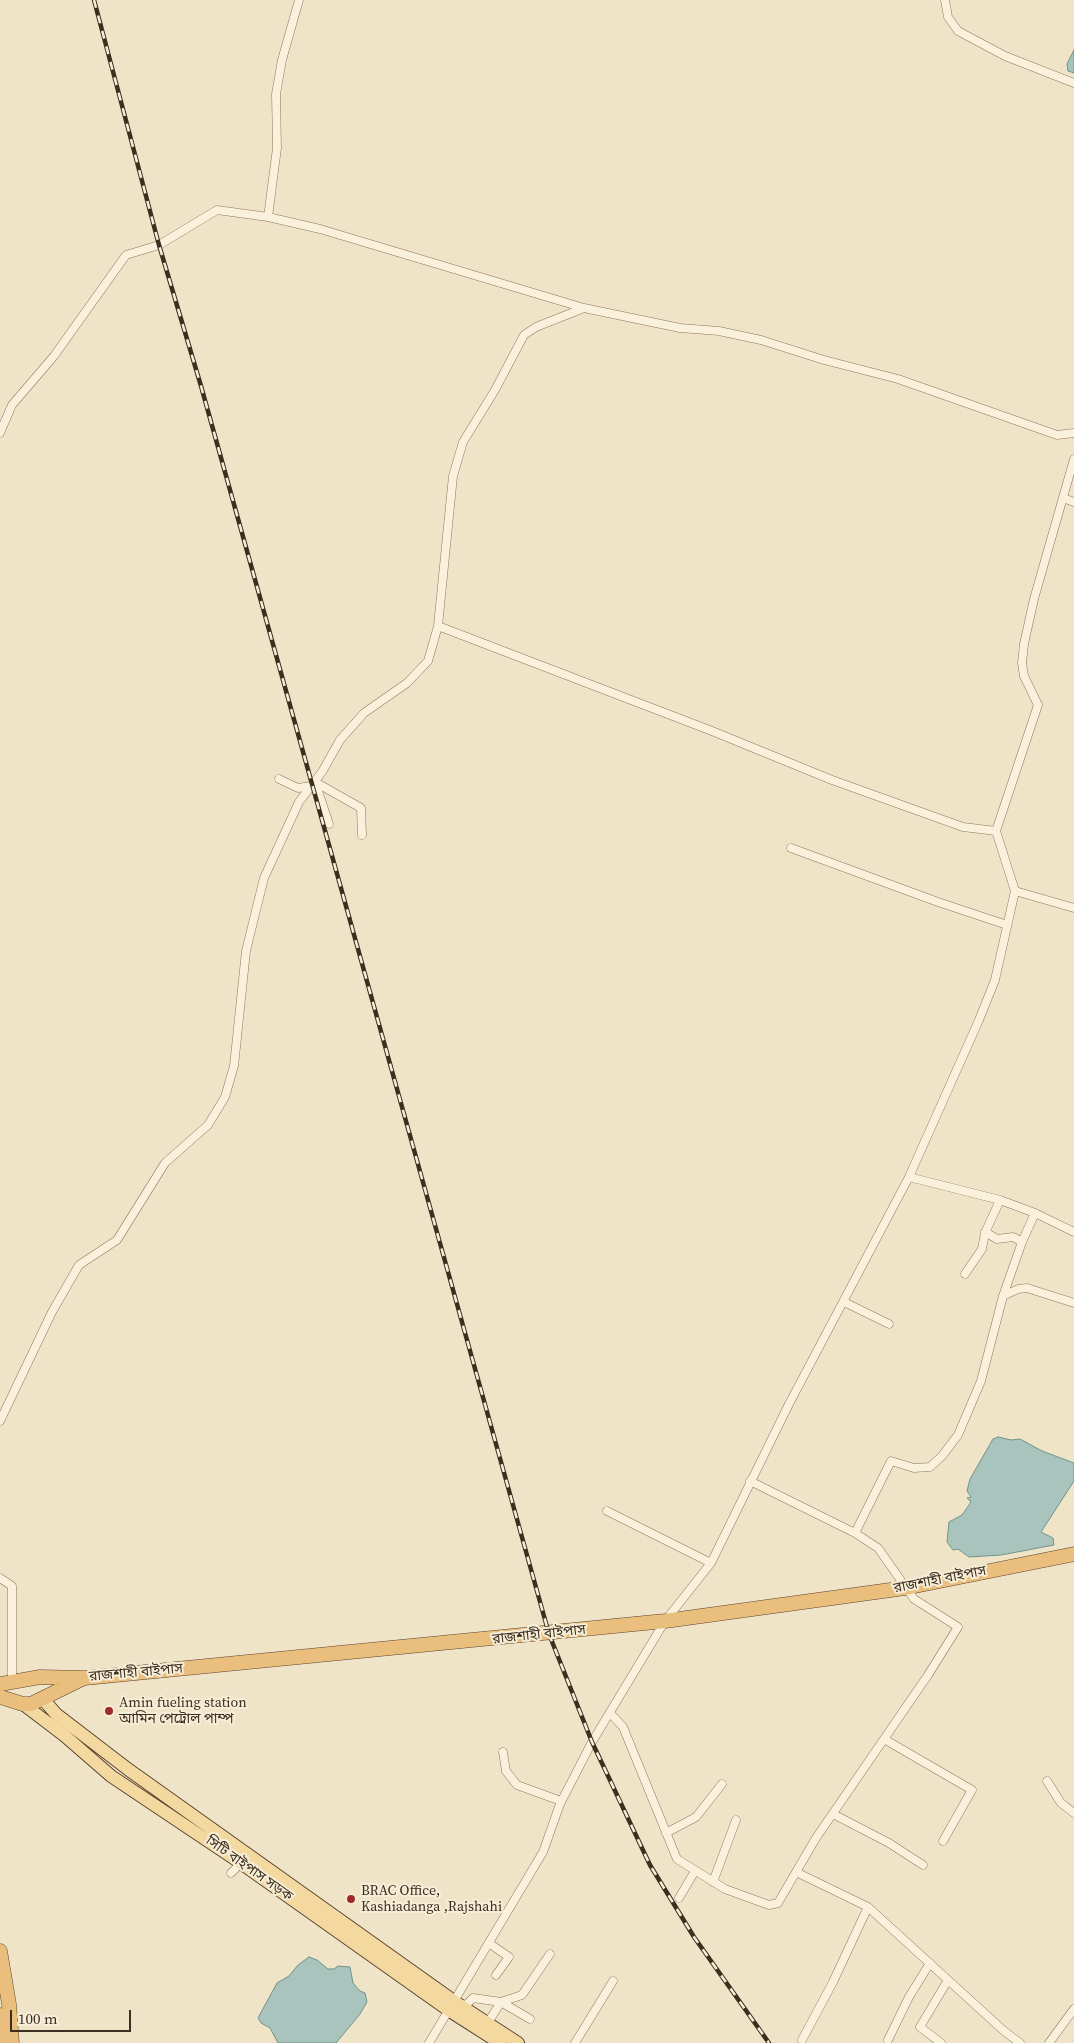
<!DOCTYPE html>
<meta charset="utf-8">
<style>
body{margin:0}
#map{position:relative;width:1074px;height:2043px;overflow:hidden;background:#f0e4c8;font-family:"Source Serif 4",serif}
canvas{display:block}
.scale{position:absolute;left:10px;top:2010px;width:121px;height:22px;box-sizing:border-box;border:2px solid #3d2e20;border-top:0;padding-left:6px;font-size:15px;line-height:18px;white-space:nowrap;color:#3d2e20;-webkit-text-stroke:4px #f7eed8;paint-order:stroke}
</style>
<div id="map">
<canvas width="1074" height="2043"></canvas>
<div class="scale">100 m</div>
</div>
<script>
const c = document.querySelector('canvas').getContext('2d');
c.lineJoin = 'round';
function paint(path, color) {
  c.fillStyle = color;
  c.fill(path, 'evenodd');
}
function shape(rows) {
  const path = new Path2D();
  for (const r of rows) {
    path.moveTo(r[0], r[1]);
    for (let i = 2; i < r.length; i += 2) path.lineTo(r[i], r[i + 1]);
  }
  return path;
}
function trace(path, color, width, dash) {
  c.strokeStyle = color;
  c.lineWidth = width;
  c.lineCap = dash ? 'butt' : 'round';
  c.setLineDash(dash || []);
  c.stroke(path);
}
function write(font, color, halo, rows, align = 'center') {
  c.font = font + ' "Source Serif 4","Noto Sans Bengali",serif';
  c.lineWidth = 4;
  c.setLineDash([]);
  c.textBaseline = 'middle';
  c.strokeStyle = halo;
  c.fillStyle = color;
  for (const [text, x, y, turn = 0] of rows) {
    c.save();
    c.translate(x, y);
    c.rotate((+turn || 0) * Math.PI / 180);
    c.textAlign = isNaN(turn) ? turn : align;
    if (halo) c.strokeText(text, 0, 0);
    c.fillText(text, 0, 0);
    c.restore();
  }
}
const water = shape([
 [1074,50,1074,73,1068,71,1067,64,1074,50],
 [998,1437,1011,1440,1020,1439,1042,1451,1074,1463,1074,1481,1041,1532,1053,1538,1054,1545,1001,1555,969,1557,958,1549,953,1550,947,1542,949,1522,962,1515,971,1502,967,1498,971,1497,967,1491,970,1479,993,1439,998,1437],
 [309,1957,317,1960,328,1969,334,1969,338,1966,350,1967,353,1983,360,1991,365,1993,367,2002,360,2014,336,2043,278,2043,270,2028,261,2023,258,2018,277,1983,289,1976,298,1965,309,1957]
]);
paint(water, '#a9c4bc');
trace(water, '#6f938a', 1);
const minor = shape([
 [945,0,948,17,958,31,1005,56,1074,83],
 [268,217,277,148,276,94,282,60,299,0],
 [0,433,12,405,54,356,126,255,159,245,217,210,268,217,320,229,584,308],
 [1063,498,1074,502],
 [438,626,453,476,463,442,495,390,524,335,536,327,584,308,680,328,719,331,761,340,824,360,898,379,1057,435,1074,433],
 [279,779,298,788,311,786],
 [315,782,361,808,362,835],
 [315,782,329,824],
 [791,848,938,902,1007,925],
 [1015,891,1074,908],
 [909,1177,1000,1200,1035,1213,1074,1232],
 [985,1232,997,1239,1013,1237,1022,1242],
 [965,1274,982,1249,985,1233,1000,1200],
 [1003,1296,1022,1242,1035,1213],
 [844,1302,889,1324],
 [0,1421,52,1312,79,1265,117,1240,165,1163,208,1125,225,1097,234,1066,246,951,264,878,299,802,322,772,340,740,364,713,407,683,428,661,438,626,712,731,832,780,963,827,996,831],
 [750,1481,855,1533,878,1548,914,1599,958,1627,928,1675,816,1838,796,1872],
 [607,1511,711,1563],
 [855,1533,891,1461,914,1468,930,1467,942,1456,958,1435,981,1381,1003,1296,1018,1289,1027,1288,1074,1303],
 [0,1578,12,1586,12,1683],
 [611,1714,623,1727,677,1859,725,1889,769,1905,778,1903,796,1872,868,1907,1004,2031,1020,2043],
 [884,1739,972,1790,943,1841],
 [503,1752,506,1771,517,1785,561,1801],
 [1047,1781,1061,1803,1074,1813],
 [833,1814,889,1843,923,1865],
 [666,1833,696,1817,722,1784],
 [231,1873,241,1863],
 [713,1882,736,1820],
 [679,1898,695,1871],
 [490,1944,509,1957,496,1975],
 [459,2003,466,2005,473,1998,501,2002,530,2019],
 [487,2024,501,2002,522,1995,550,1954],
 [802,2040,833,1982,868,1907],
 [888,2040,909,1997,930,1963],
 [429,2043,543,1852,560,1804,592,1742,665,1621,711,1563,789,1404,909,1177,979,1020,995,980,1015,891,996,831,1038,705,1024,676,1022,663,1024,644,1034,599,1074,459],
 [575,2043,613,1981],
 [941,2043,920,2027,948,1980],
 [1049,2043,1074,2009]
]);
const primary = shape([
 [43,1699,56,1714,129,1770,455,2002,518,2043],
 [23,1704,65,1736,111,1776,241,1863,450,2011,500,2043]
]);
const trunk = shape([
 [0,1684,40,1677,85,1678,665,1621,905,1588,1074,1554],
 [0,1697,23,1704,31,1704,82,1679],
 [0,1951,9,2004,12,2043],
 [0,2015,2,2043]
]);
trace(minor, '#8d765c', 9);
trace(primary, '#5b4430', 14);
trace(trunk, '#5b4430', 15);
trace(minor, '#faf1dc', 8);
trace(primary, '#f3d9a0', 12);
trace(trunk, '#eabe7c', 14);
const rail = shape([
 [94,0,159,245,201,386,549,1634,592,1742,650,1865,694,1937,769,2043]
]);
trace(rail, '#3d2e20', 4.5);
trace(rail, '#f7eed8', 2.5, [8]);
for (const [x, y, r, color] of [
 [109,1711,5,"#9e2a2b"],
 [351,1899,5,"#9e2a2b"]
]) {
  const dot = new Path2D();
  dot.arc(x, y, r, 0, 2 * Math.PI);
  c.fillStyle = color;
  c.fill(dot);
  trace(dot, '#f7eed8', 2);
}
write('14px', '#3d2e20', '#f7eed8', [
 ["রাজশাহী বাইপাস",940,1580,-11],
 ["রাজশাহী বাইপাস",539,1635,-6],
 ["রাজশাহী বাইপাস",136,1673,-5],
 ["সিটি বাইপাস সড়ক",249,1869,35]
]);
write('14px', '#3d2e20', '#f7eed8', [
 ["Amin fueling station",119,1703],
 ["আমিন পেট্রোল পাম্প",119,1719],
 ["BRAC Office,",361,1891],
 ["Kashiadanga ,Rajshahi",361,1907]
], 'left');
</script>
